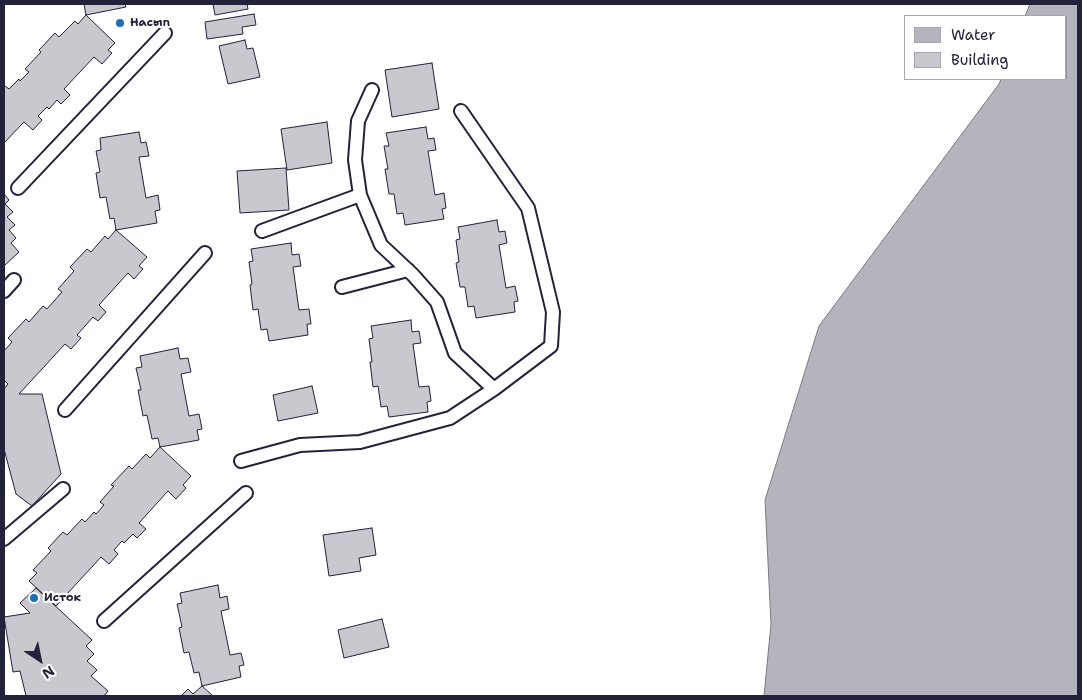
<!DOCTYPE html>
<meta charset="utf-8">
<style>
body{margin:0}
#map{position:relative;width:1082px;height:700px;overflow:hidden;background:#fff;font-family:"Shantell Sans",sans-serif}
canvas{display:block}
.frame{position:absolute;inset:0;border:5px solid #22223b;pointer-events:none}
.legend{position:absolute;left:904px;top:15px;width:162px;height:65px;box-sizing:border-box;background:#fff;border:1px solid #a7a7b1;margin:0;padding:6px 9px;list-style:none;font-size:15px;color:#22223b}
.legend li{display:flex;align-items:center;gap:10px;height:25px}
.legend b{width:25px;border:1px solid #a7a7b1}
.north{position:absolute;left:15px;top:635px;width:50px;height:50px;-webkit-text-stroke:4px #fff;paint-order:stroke;rotate:146deg;font-size:14px;font-weight:700;line-height:20px;text-align:center;color:#22223b}
.north::after{content:'';display:block;margin:auto;width:18px;height:22px;background:#22223b;clip-path:polygon(50% 0,100% 100%,50% 72%,0 100%)}
</style>
<div id="map">
<canvas width="1082" height="700"></canvas>
<div class="frame"></div>
<ul class="legend">
<li><b style="height:14px;background:#b4b4bc"></b>Water</li>
<li><b style="height:14px;background:#c8c8cf"></b>Building</li>
</ul>
<div class="north">N</div>
</div>
<script>
const c = document.querySelector('canvas').getContext('2d');
c.lineJoin = 'round';
function paint(path, color) {
  c.fillStyle = color;
  c.fill(path, 'evenodd');
}
function shape(rows) {
  const path = new Path2D();
  for (const r of rows) {
    path.moveTo(r[0], r[1]);
    for (let i = 2; i < r.length; i += 2) path.lineTo(r[i], r[i + 1]);
  }
  return path;
}
function trace(path, color, width, dash) {
  c.strokeStyle = color;
  c.lineWidth = width;
  c.lineCap = dash ? 'butt' : 'round';
  c.setLineDash(dash || []);
  c.stroke(path);
}
function write(font, color, halo, rows, align = 'center') {
  c.font = font + ' "Shantell Sans",sans-serif';
  c.lineWidth = 4.5;
  c.setLineDash([]);
  c.textBaseline = 'middle';
  c.strokeStyle = halo;
  c.fillStyle = color;
  for (const [text, x, y, turn = 0] of rows) {
    c.save();
    c.translate(x, y);
    c.rotate((+turn || 0) * Math.PI / 180);
    c.textAlign = isNaN(turn) ? turn : align;
    if (halo) c.strokeText(text, 0, 0);
    c.fillText(text, 0, 0);
    c.restore();
  }
}
const water = shape([
 [1030,4,1078,4,1078,696,764,696,771,624,765,500,819,326,999,84,1001,79,1066,79,1066,16,1025,16,1030,4]
]);
paint(water, '#b4b4bc');
trace(water, '#7a7a88', 1);
const building = shape([
 [79,4,125,4,126,7,86,15,84,4,79,4],
 [213,4,247,4,248,9,215,15,213,4],
 [254,14,256,25,242,27,243,34,207,39,205,22,254,14],
 [86,15,115,43,108,50,112,53,102,64,94,57,64,89,70,95,61,104,57,100,49,109,47,107,38,116,42,120,33,130,24,122,4,143,4,87,5,86,9,89,19,79,20,81,29,72,25,69,41,52,39,50,55,33,59,37,75,21,78,24,86,15],
 [245,40,247,49,253,48,260,77,228,84,219,46,245,40],
 [432,63,439,109,392,117,385,70,432,63],
 [327,122,332,163,287,170,281,129,327,122],
 [426,127,428,139,434,138,436,150,428,151,435,195,444,193,446,208,442,209,444,219,405,225,403,213,397,214,394,194,389,194,385,169,388,169,384,146,389,146,386,133,426,127],
 [139,132,141,143,146,142,149,156,139,157,146,198,158,195,160,210,155,211,157,223,116,230,114,218,110,219,106,197,100,198,96,173,100,172,96,151,101,150,100,138,139,132],
 [286,168,289,210,240,213,237,171,286,168],
 [4,194,9,200,5,204,13,212,7,217,15,225,9,230,16,238,11,243,19,252,4,266,4,194],
 [497,220,499,232,505,231,507,243,499,245,506,288,515,286,518,301,514,302,515,312,476,318,474,306,468,307,465,287,460,287,456,263,459,262,456,240,460,239,458,227,497,220],
 [116,230,147,257,139,266,143,269,134,279,128,273,99,305,106,312,98,321,93,317,77,335,81,338,71,349,65,344,19,394,42,394,61,474,32,506,16,494,4,449,4,389,8,384,4,380,4,351,12,342,8,338,26,319,29,322,43,306,47,309,62,292,58,289,74,271,70,267,87,249,91,252,105,236,108,239,116,230],
 [291,243,292,255,299,254,301,266,293,267,299,310,309,309,311,324,307,324,308,335,269,341,267,329,261,330,258,309,253,310,250,285,252,284,249,262,253,261,251,249,291,243],
 [411,320,412,332,419,331,421,343,413,344,419,387,429,386,431,401,427,402,428,412,389,417,387,406,381,407,378,386,373,387,370,362,372,362,369,339,373,338,371,326,411,320],
 [178,348,180,359,188,358,191,372,181,374,189,416,199,414,202,429,197,430,199,440,160,447,158,438,152,439,147,415,143,416,138,390,141,390,136,368,142,367,140,356,178,348],
 [312,386,318,413,278,421,273,395,312,386],
 [160,447,191,476,183,485,186,488,176,499,168,491,139,523,146,529,137,538,133,534,124,543,122,541,114,550,118,554,109,564,101,557,56,606,29,581,37,573,33,570,51,551,48,548,63,532,67,535,82,519,85,522,94,512,96,514,104,505,100,502,114,486,111,485,129,466,132,469,146,454,150,458,160,447],
 [372,528,376,555,359,558,361,571,329,576,323,535,372,528],
 [218,585,220,598,227,596,229,609,221,611,230,655,241,653,244,665,239,666,241,677,202,686,199,672,194,673,189,652,184,653,179,628,182,627,177,604,182,603,180,593,218,585],
 [36,588,92,640,86,646,94,654,87,661,97,670,91,676,108,691,104,696,26,696,20,671,13,672,4,617,30,613,20,603,36,588],
 [382,619,389,647,344,658,338,630,382,619],
 [202,686,213,696,181,696,188,689,193,694,202,686]
]);
paint(building, '#c8c8cf');
trace(building, '#22223b', 1);
const service = shape([
 [18,188,165,33],
 [360,195,355,160,358,121,372,90],
 [262,231,360,195,381,245,413,275,437,302,455,353,494,389],
 [342,287,408,270],
 [4,291,14,280],
 [65,410,205,253],
 [241,461,300,445,360,442,450,418,494,389,551,346,553,312,528,208,461,111],
 [4,539,63,489],
 [104,621,246,493]
]);
trace(service, '#22223b', 16);
trace(service, '#fff', 12);
for (const [x, y, r, color] of [
 [120,23,5,"#1f6fb2"],
 [34,598,5,"#1f6fb2"]
]) {
  const dot = new Path2D();
  dot.arc(x, y, r, 0, 2 * Math.PI);
  c.fillStyle = color;
  c.fill(dot);
  trace(dot, '#fff', 2);
}
write('bold 12px', '#22223b', '#fff', [
 ["Насып",130,23],
 ["Исток",44,598]
], 'left');
</script>
